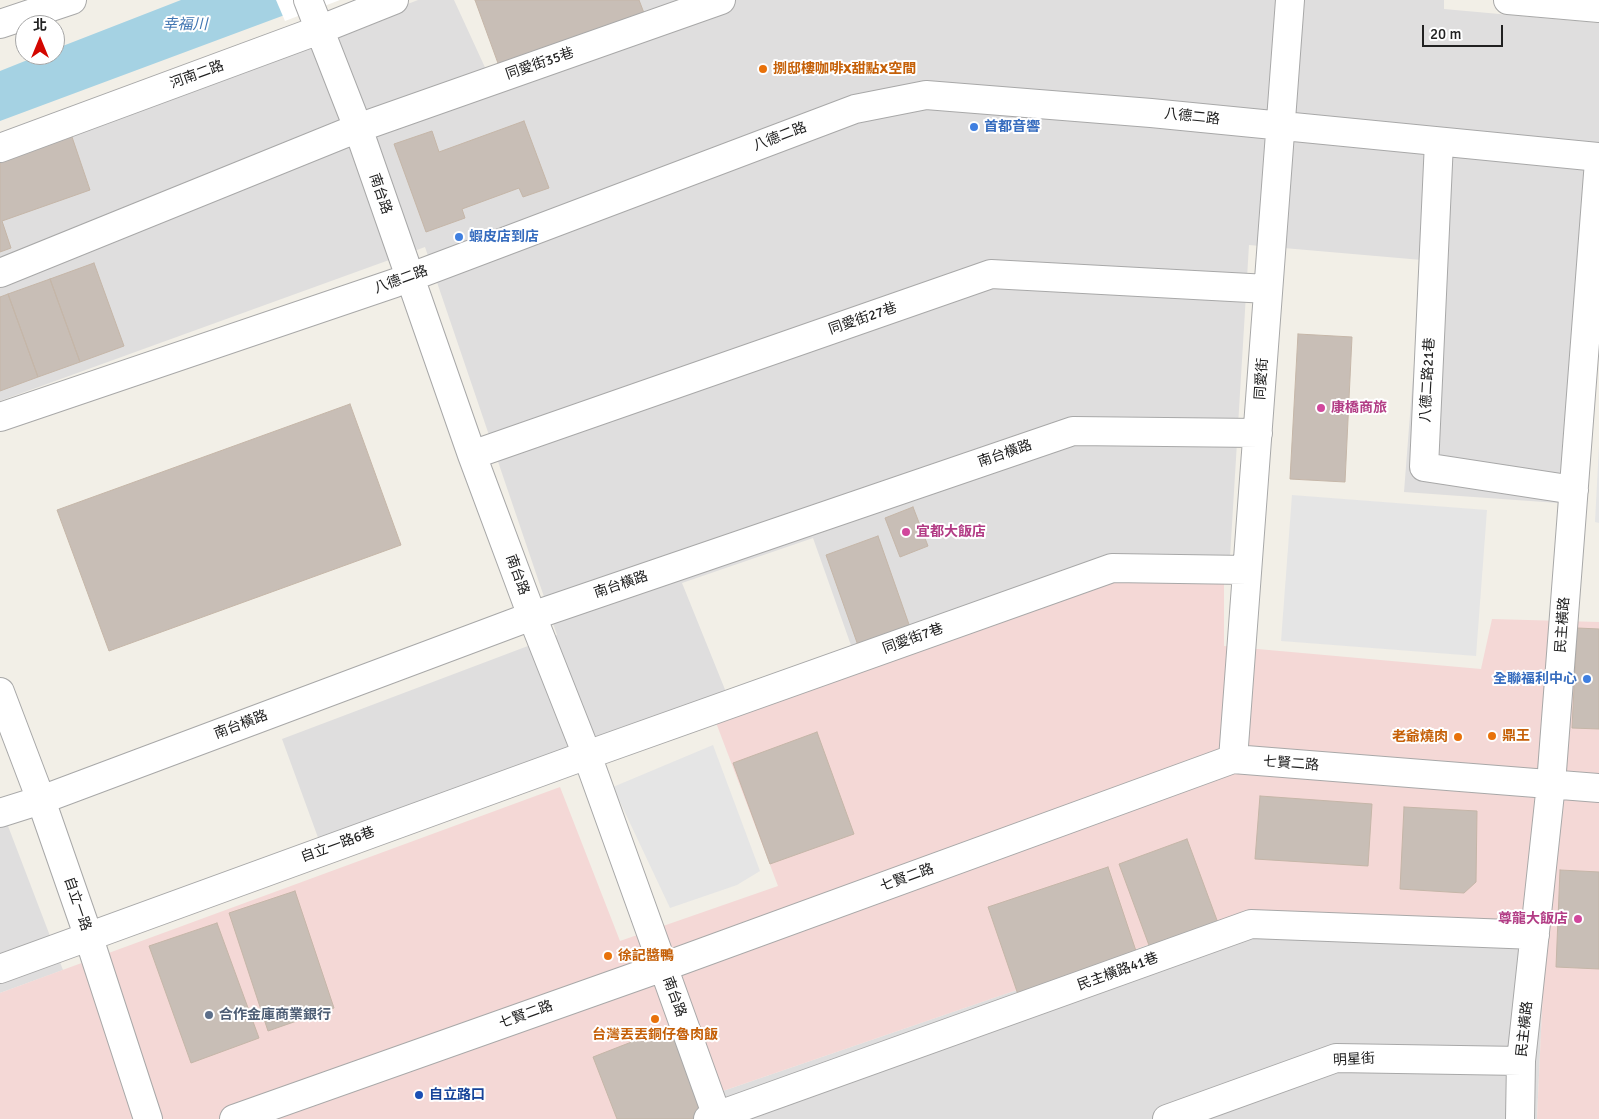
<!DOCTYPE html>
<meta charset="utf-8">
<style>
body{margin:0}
#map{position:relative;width:1599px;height:1119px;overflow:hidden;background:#f2efe7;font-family:Signika,"Noto Sans TC",sans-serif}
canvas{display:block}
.north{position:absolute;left:15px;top:15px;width:50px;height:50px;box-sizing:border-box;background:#fff;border:1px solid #a6a6a6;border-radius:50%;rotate:0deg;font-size:14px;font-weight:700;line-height:20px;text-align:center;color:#212121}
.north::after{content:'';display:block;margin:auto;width:18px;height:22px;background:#d30700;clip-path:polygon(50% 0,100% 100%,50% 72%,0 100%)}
.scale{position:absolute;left:1422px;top:25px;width:81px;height:22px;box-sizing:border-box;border:2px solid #212121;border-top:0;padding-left:6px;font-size:15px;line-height:18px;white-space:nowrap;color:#212121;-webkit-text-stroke:4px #fff;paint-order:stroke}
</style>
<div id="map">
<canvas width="1599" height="1119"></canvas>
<div class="north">北</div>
<div class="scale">20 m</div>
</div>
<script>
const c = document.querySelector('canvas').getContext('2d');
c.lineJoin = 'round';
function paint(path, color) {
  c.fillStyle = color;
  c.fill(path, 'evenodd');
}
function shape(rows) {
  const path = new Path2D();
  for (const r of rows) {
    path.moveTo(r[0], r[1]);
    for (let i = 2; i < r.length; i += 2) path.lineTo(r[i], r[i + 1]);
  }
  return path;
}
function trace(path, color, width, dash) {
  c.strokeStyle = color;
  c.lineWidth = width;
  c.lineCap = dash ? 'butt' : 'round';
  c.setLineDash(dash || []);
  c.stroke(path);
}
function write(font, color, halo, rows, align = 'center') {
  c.font = font + ' Signika,"Noto Sans TC",sans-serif';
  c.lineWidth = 4;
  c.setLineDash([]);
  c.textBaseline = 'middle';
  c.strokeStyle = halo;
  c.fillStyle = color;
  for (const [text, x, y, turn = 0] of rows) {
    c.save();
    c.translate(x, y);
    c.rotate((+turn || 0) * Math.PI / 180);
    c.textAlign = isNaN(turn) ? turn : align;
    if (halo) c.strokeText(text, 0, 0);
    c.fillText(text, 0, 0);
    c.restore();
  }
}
paint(shape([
 [418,0,454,0,494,87,633,0,1444,0,1444,9,1599,23,1599,345,1571,342,1558,503,1404,492,1422,260,1249,245,1230,557,853,651,813,538,682,583,728,697,320,843,282,739,557,635,425,247,0,401,0,162],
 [0,805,63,970,0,993],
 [1241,913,1546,922,1537,1119,647,1119,685,1104]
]), '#dfdede');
paint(shape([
 [1224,578,1224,646,1481,669,1492,619,1599,622,1599,1119,1537,1119,1546,922,1241,913,685,1104,647,1119,0,1119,0,993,560,787,620,941,778,886,715,720,1118,579]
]), '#f4d8d6');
paint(shape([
 [1599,446,1599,523,1595,522],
 [1292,495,1487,510,1476,656,1281,641],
 [713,745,760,871,737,885,670,908,613,787]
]), '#e5e5e5');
paint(shape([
 [181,0,325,0,0,121,0,71,40,55,55,55,55,49]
]), '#a5d2e3');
paint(shape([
 [276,0,340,0,285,21]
]), '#fff');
const building = shape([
 [475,0,639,0,644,13,499,66,475,0],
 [524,121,549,188,523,197,519,188,462,209,465,218,426,232,394,144,432,131,439,152,524,121],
 [70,131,90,190,2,221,11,248,0,252,0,155,70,131],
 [94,263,124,346,80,362,50,279,94,263],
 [50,279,80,362,38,377,8,294,50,279],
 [8,294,38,377,0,391,0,297,8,294],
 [1298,334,1352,337,1345,482,1290,479,1298,334],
 [350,404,401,545,109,651,57,510,350,404],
 [913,507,928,546,900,557,885,518,913,507],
 [878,536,912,633,860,651,826,555,878,536],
 [1577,628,1599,629,1599,729,1572,728,1577,628],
 [817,732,854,834,770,864,733,763,817,732],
 [1260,796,1372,804,1368,866,1255,859,1260,796],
 [1404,807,1477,811,1476,882,1464,893,1400,889,1404,807],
 [1187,839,1225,942,1157,967,1119,864,1187,839],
 [1108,867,1143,972,1024,1012,988,907,1108,867],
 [1560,870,1599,872,1599,969,1556,967,1560,870],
 [295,891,334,1008,268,1031,229,913,295,891],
 [217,923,259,1038,191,1063,149,946,217,923],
 [670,1027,706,1119,617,1119,593,1057,670,1027]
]);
paint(building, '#c8beb6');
trace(building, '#c5b6a8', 1);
const minor = shape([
 [308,0,358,128,472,455,532,616,587,755,718,1119],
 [1508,0,1599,8],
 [0,24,72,0],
 [1439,142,1424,467,1574,490],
 [0,148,319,30,394,0],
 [0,273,358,128,721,0],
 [0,417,395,283,855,109,926,95,1151,113,1599,157],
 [472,455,991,274,1268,289],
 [0,692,41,800,88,935,148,1119],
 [1233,759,1290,0],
 [0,813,41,800,532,616,1073,431,1258,433],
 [0,969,587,755,1112,568,1247,570],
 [234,1119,663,967,1233,759,1599,788],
 [708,1119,1251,924,1535,935],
 [1167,1119,1336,1058,1521,1061],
 [1520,1119,1521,1061,1551,784,1599,161]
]);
trace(minor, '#a8a8a8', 30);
trace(minor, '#fff', 28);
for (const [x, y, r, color] of [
 [763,69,5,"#e8710a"],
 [974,127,5,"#3f7fe0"],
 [459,237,5,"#3f7fe0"],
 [1321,408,5,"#d1479c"],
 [906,532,5,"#d1479c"],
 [1587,679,5,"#3f7fe0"],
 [1492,736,5,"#e8710a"],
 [1458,737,5,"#e8710a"],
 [1578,919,5,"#d1479c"],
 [608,956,5,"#e8710a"],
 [209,1015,5,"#5c6f8a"],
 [655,1019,5,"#e8710a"],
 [419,1095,5,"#1a4fb4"]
]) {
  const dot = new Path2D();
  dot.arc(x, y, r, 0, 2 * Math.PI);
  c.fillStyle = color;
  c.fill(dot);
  trace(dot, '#fff', 2);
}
write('14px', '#212121', '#fff', [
 ["同愛街35巷",540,64,-19],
 ["河南二路",197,75,-20],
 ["八德二路",1192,117,6],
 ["八德二路",780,137,-21],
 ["南台路",380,194,71],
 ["八德二路",401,280,-20],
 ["同愛街27巷",863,319,-19],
 ["同愛街",1262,379,-86],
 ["八德二路21巷",1428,380,-87],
 ["南台橫路",1005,454,-19],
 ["南台路",517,575,70],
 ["南台橫路",621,585,-19],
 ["民主橫路",1563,625,-86],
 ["同愛街7巷",913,639,-20],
 ["南台橫路",241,725,-21],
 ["七賢二路",1291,764,4],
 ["自立一路6巷",338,845,-20],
 ["七賢二路",907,878,-20],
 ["自立一路",77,904,71],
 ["民主橫路41巷",1118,972,-20],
 ["南台路",674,997,70],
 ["七賢二路",526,1015,-20],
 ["民主橫路",1525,1029,-84],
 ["明星街",1354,1060,-3]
]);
write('bold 14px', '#c56008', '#fff', [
 ["捌邸樓咖啡X甜點X空間",773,69],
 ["鼎王",1502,736],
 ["老爺燒肉",1448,737,"right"],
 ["徐記醬鴨",618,956],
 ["台灣丟丟銅仔魯肉飯",655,1035,"center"]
], 'left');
write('bold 14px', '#366cbe', '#fff', [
 ["首都音響",984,127],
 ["蝦皮店到店",469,237],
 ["全聯福利中心",1577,679,"right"]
], 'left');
write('bold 14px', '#b23c85', '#fff', [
 ["康橋商旅",1331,408],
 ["宜都大飯店",916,532],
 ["尊龍大飯店",1568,919,"right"]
], 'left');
write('bold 14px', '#4e5e75', '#fff', [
 ["合作金庫商業銀行",219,1015]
], 'left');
write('bold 14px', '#164399', '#fff', [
 ["自立路口",429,1095]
], 'left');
write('italic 15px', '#4276b2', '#fff', [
 ["幸福川",185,25]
]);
</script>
